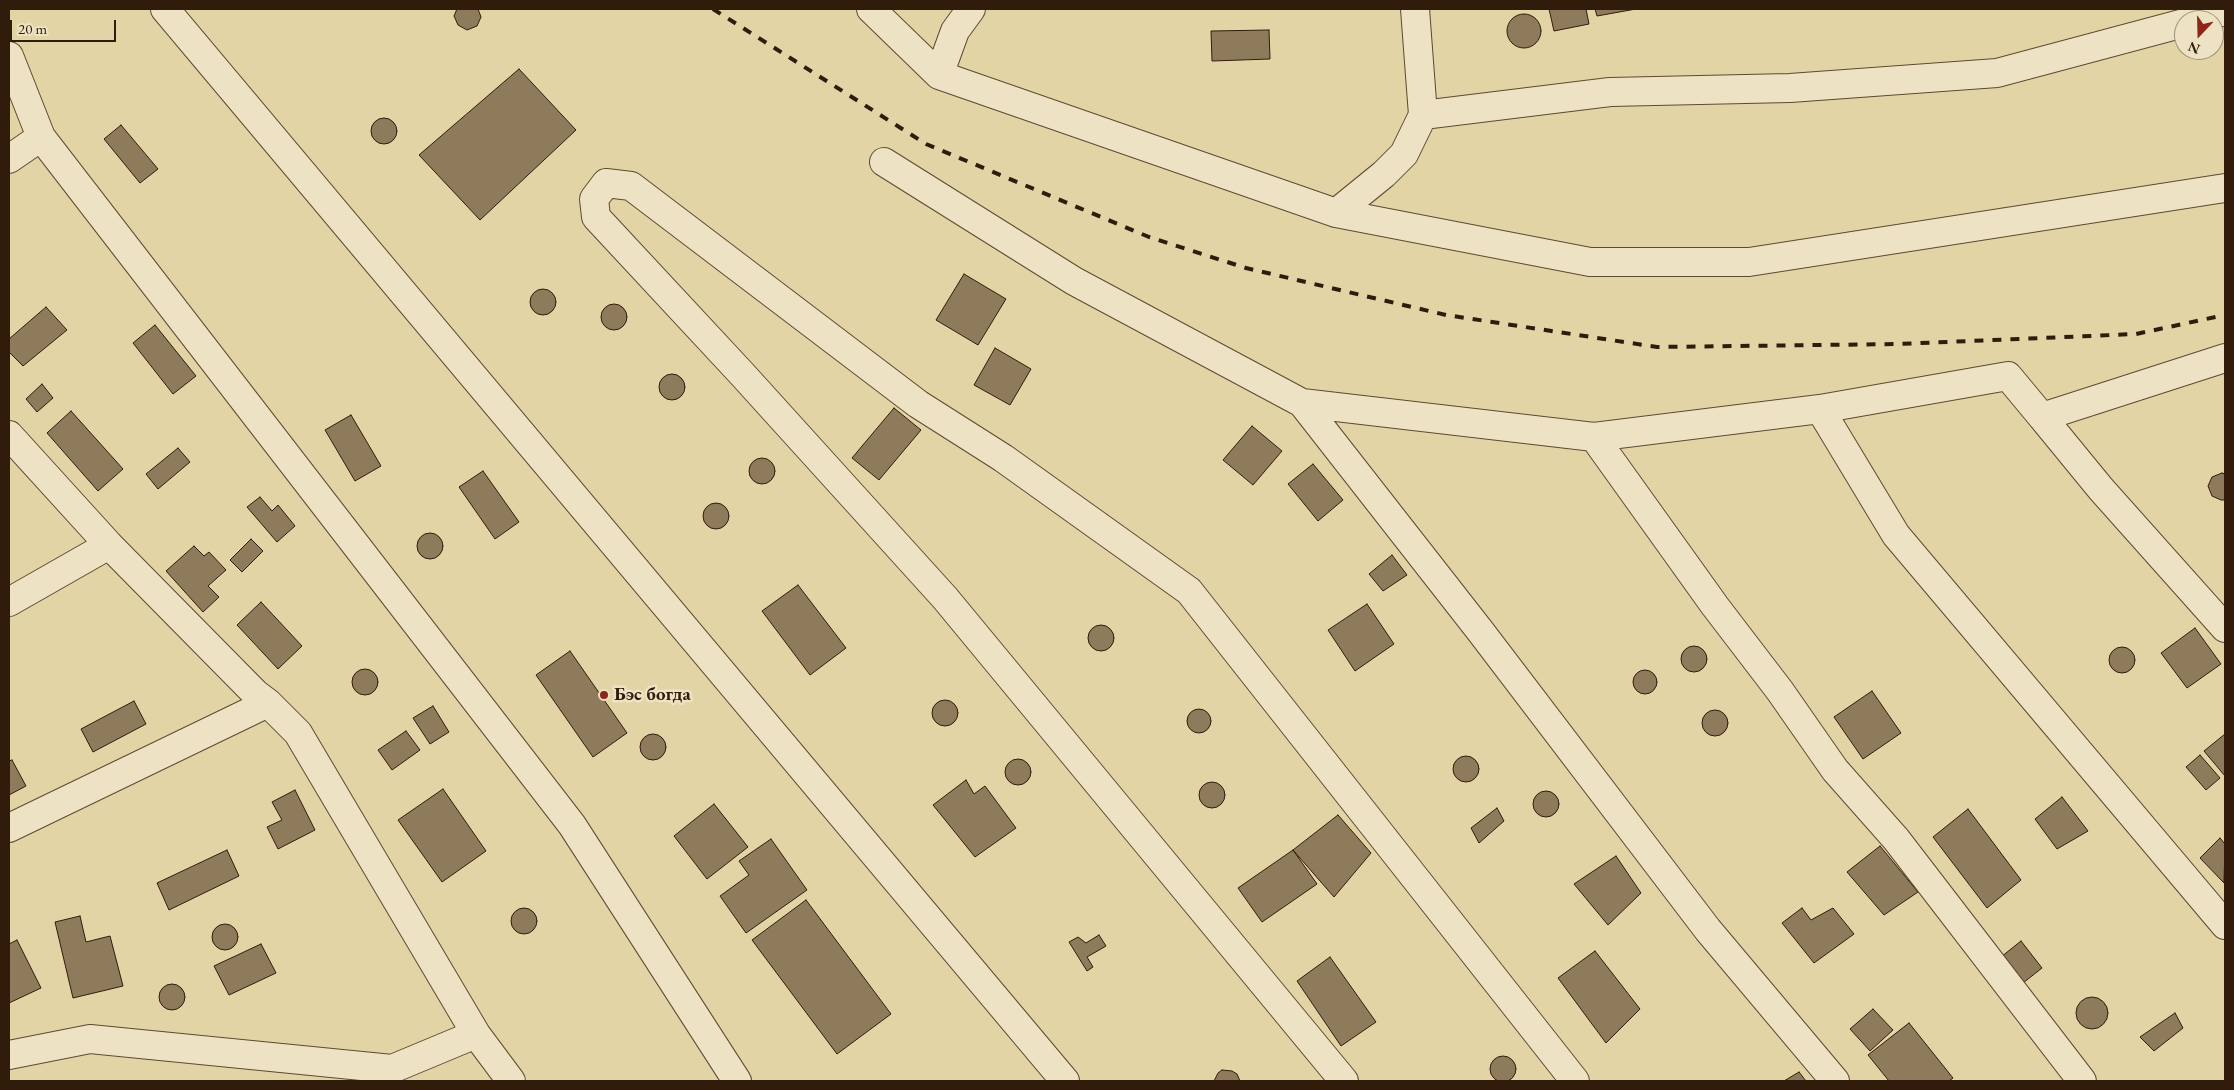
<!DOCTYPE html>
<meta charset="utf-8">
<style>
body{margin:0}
#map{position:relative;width:2234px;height:1090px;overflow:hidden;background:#e3d4a5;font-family:"EB Garamond",serif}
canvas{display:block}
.frame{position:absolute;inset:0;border:10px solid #311b0b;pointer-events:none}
.north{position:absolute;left:2174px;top:10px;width:50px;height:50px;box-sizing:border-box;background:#ede3c4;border:1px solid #a2937a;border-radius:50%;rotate:201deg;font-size:14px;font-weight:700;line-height:20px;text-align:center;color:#311b0b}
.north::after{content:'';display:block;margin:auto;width:18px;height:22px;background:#8f2418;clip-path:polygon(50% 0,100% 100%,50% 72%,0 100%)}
.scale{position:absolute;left:10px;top:20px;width:106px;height:22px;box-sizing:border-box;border:2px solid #311b0b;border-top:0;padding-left:6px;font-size:15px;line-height:18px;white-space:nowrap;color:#311b0b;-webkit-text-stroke:4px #ede3c4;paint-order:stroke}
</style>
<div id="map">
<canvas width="2234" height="1090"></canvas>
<div class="frame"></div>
<div class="north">N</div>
<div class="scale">20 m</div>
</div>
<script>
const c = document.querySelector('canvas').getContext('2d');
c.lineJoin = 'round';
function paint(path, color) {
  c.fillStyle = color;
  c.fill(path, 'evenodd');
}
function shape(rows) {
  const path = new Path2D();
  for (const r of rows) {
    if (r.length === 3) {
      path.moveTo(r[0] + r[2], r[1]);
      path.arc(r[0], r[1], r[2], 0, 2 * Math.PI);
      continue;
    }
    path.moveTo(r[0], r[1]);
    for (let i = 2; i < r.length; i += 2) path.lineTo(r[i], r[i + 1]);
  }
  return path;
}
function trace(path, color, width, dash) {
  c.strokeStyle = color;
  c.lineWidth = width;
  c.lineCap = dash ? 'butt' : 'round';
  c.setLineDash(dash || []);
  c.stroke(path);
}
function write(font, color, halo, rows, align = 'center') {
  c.font = font + ' "EB Garamond",serif';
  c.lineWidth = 5;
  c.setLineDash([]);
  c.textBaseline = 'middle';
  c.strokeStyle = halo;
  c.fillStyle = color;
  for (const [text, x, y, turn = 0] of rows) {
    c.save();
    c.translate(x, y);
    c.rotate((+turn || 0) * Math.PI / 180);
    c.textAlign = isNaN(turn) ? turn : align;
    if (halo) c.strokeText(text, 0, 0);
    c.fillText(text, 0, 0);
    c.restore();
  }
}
const building = shape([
 [457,9,478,9,481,17,477,26,467,30,458,25,454,16,457,9],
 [1549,9,1586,9,1589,24,1554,31,1549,9],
 [1595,9,1636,9,1597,16,1595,9],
 [1524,31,17],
 [1269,30,1270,59,1212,61,1211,31,1269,30],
 [519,69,576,130,480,220,419,155,519,69],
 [384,131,13],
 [121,125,158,169,140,183,104,139,121,125],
 [964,274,1006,299,978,345,936,320,964,274],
 [543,302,13],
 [614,317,13],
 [46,307,67,330,23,366,9,352,9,339,46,307],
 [155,325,196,376,173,394,133,343,155,325],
 [995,348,1031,369,1010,405,974,385,995,348],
 [672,387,13],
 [42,384,53,398,37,412,26,399,42,384],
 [894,408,921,430,879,480,852,458,894,408],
 [71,411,123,469,98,491,47,433,71,411],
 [351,415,381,466,355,481,325,430,351,415],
 [1252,426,1282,451,1253,485,1223,460,1252,426],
 [178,448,190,462,158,489,146,474,178,448],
 [762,471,13],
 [1313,464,1343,500,1318,521,1288,484,1313,464],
 [483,471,519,522,495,539,459,487,483,471],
 [2222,473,2225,474,2225,500,2221,500,2212,496,2208,486,2212,477,2222,473],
 [260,497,272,511,278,505,295,526,277,542,247,507,260,497],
 [716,516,13],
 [430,546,13],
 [251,539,263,551,242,572,230,560,251,539],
 [194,546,204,556,209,552,226,570,208,586,219,597,203,612,166,571,194,546],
 [1392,555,1407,575,1383,591,1369,574,1392,555],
 [798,585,846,648,810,675,762,611,798,585],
 [261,602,302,646,278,669,237,625,261,602],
 [1367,604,1394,644,1355,671,1328,630,1367,604],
 [1101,638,13],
 [2195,628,2221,664,2187,688,2161,653,2195,628],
 [1694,659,13],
 [2122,660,13],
 [570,651,627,733,593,757,536,675,570,651],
 [365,682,13],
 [1645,682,12],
 [1872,691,1901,733,1863,759,1834,717,1872,691],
 [945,713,13],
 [134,701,146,724,93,752,81,729,134,701],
 [433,706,449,732,430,744,413,718,433,706],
 [1199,721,12],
 [1715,723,13],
 [406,731,420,750,392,770,378,750,406,731],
 [653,747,13],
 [2225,734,2225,776,2204,751,2225,734],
 [2200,755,2220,778,2206,790,2186,767,2200,755],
 [1466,769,13],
 [1018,772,13],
 [12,760,26,786,9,795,9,761,12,760],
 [966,780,974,794,985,786,1016,828,975,857,933,805,966,780],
 [1212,795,13],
 [443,789,486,851,442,882,398,820,443,789],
 [295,790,315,830,278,849,267,827,282,820,272,802,295,790],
 [1546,804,13],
 [2062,797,2088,831,2057,849,2035,819,2062,797],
 [714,804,748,847,707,879,674,836,714,804],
 [1497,808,1504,821,1479,843,1471,828,1497,808],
 [1968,809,2021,880,1987,908,1933,837,1968,809],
 [1338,815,1371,853,1334,897,1293,850,1338,815],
 [2220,838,2225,844,2224,883,2200,858,2220,838],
 [771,839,807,890,746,933,720,896,749,875,739,861,771,839],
 [1880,846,1918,892,1884,915,1847,872,1880,846],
 [227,850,239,876,169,910,157,883,227,850],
 [1293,850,1317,884,1262,922,1238,888,1293,850],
 [1616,856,1641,893,1608,925,1574,884,1616,856],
 [806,900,891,1014,837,1054,752,940,806,900],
 [524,921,13],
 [1802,908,1811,920,1833,908,1854,934,1814,963,1782,923,1802,908],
 [80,916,86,942,110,936,123,986,73,998,55,922,80,916],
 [225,937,13],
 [1099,935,1106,946,1087,957,1093,967,1087,971,1069,942,1078,937,1086,943,1099,935],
 [17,940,41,988,9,1003,9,944,17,940],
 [2021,941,2042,968,2023,983,2001,957,2021,941],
 [261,944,276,973,229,995,214,966,261,944],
 [1595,951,1640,1009,1606,1043,1558,978,1595,951],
 [1330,957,1376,1022,1341,1046,1297,981,1330,957],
 [172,997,13],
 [2092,1013,16],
 [1873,1009,1893,1030,1870,1051,1850,1029,1873,1009],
 [2175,1013,2183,1028,2154,1051,2140,1037,2175,1013],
 [1909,1023,1953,1078,1949,1081,1889,1081,1868,1055,1909,1023],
 [1503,1069,13],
 [1222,1070,1232,1071,1237,1074,1240,1081,1214,1081,1218,1073,1222,1070],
 [1799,1072,1806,1081,1784,1081,1799,1072]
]);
paint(building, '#8e7b5b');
trace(building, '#311b0b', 1);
const minor = shape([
 [165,9,1065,1081],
 [871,9,939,75,1336,213,1590,262,1749,262,2225,188],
 [1415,9,1423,115],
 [2194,20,2225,11],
 [9,56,41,137,572,825,737,1081],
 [939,75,955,31,971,9],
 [9,159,41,137],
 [884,162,1074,281,1302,403,1594,437,1820,409,2008,376,2042,417,2225,358],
 [1336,213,1384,174,1404,154,1423,115,1610,92,1790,88,1997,73,2184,23],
 [1302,403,1481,632,1708,930,1835,1081],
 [1820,409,1896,535,2225,925],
 [2042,417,2101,489,2225,628],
 [9,435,109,545,256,694,268,703,298,733,476,1034,511,1081],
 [1594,437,1715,606,1780,691,1835,770,1896,839,2082,1081],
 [9,602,109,545],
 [9,828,268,703],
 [9,1055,90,1039,392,1069,476,1034],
 [1344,1081,945,598,743,375,596,217,594,199,606,183,631,186,918,404,1003,458,1189,591,1575,1081]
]);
trace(minor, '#5e4932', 30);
trace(minor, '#ede3c4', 28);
trace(shape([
 [713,9,926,144,1149,237,1246,268,1446,315,1657,347,1899,344,2136,334,2225,315]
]), '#311b0b', 4, [9, 9]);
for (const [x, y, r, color] of [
 [604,695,5,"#8f2418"]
]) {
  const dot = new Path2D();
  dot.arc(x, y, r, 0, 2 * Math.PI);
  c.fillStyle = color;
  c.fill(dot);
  trace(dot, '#ede3c4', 2);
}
write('bold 19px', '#311b0b', '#ede3c4', [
 ["Бэс богда",614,695]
], 'left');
</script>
